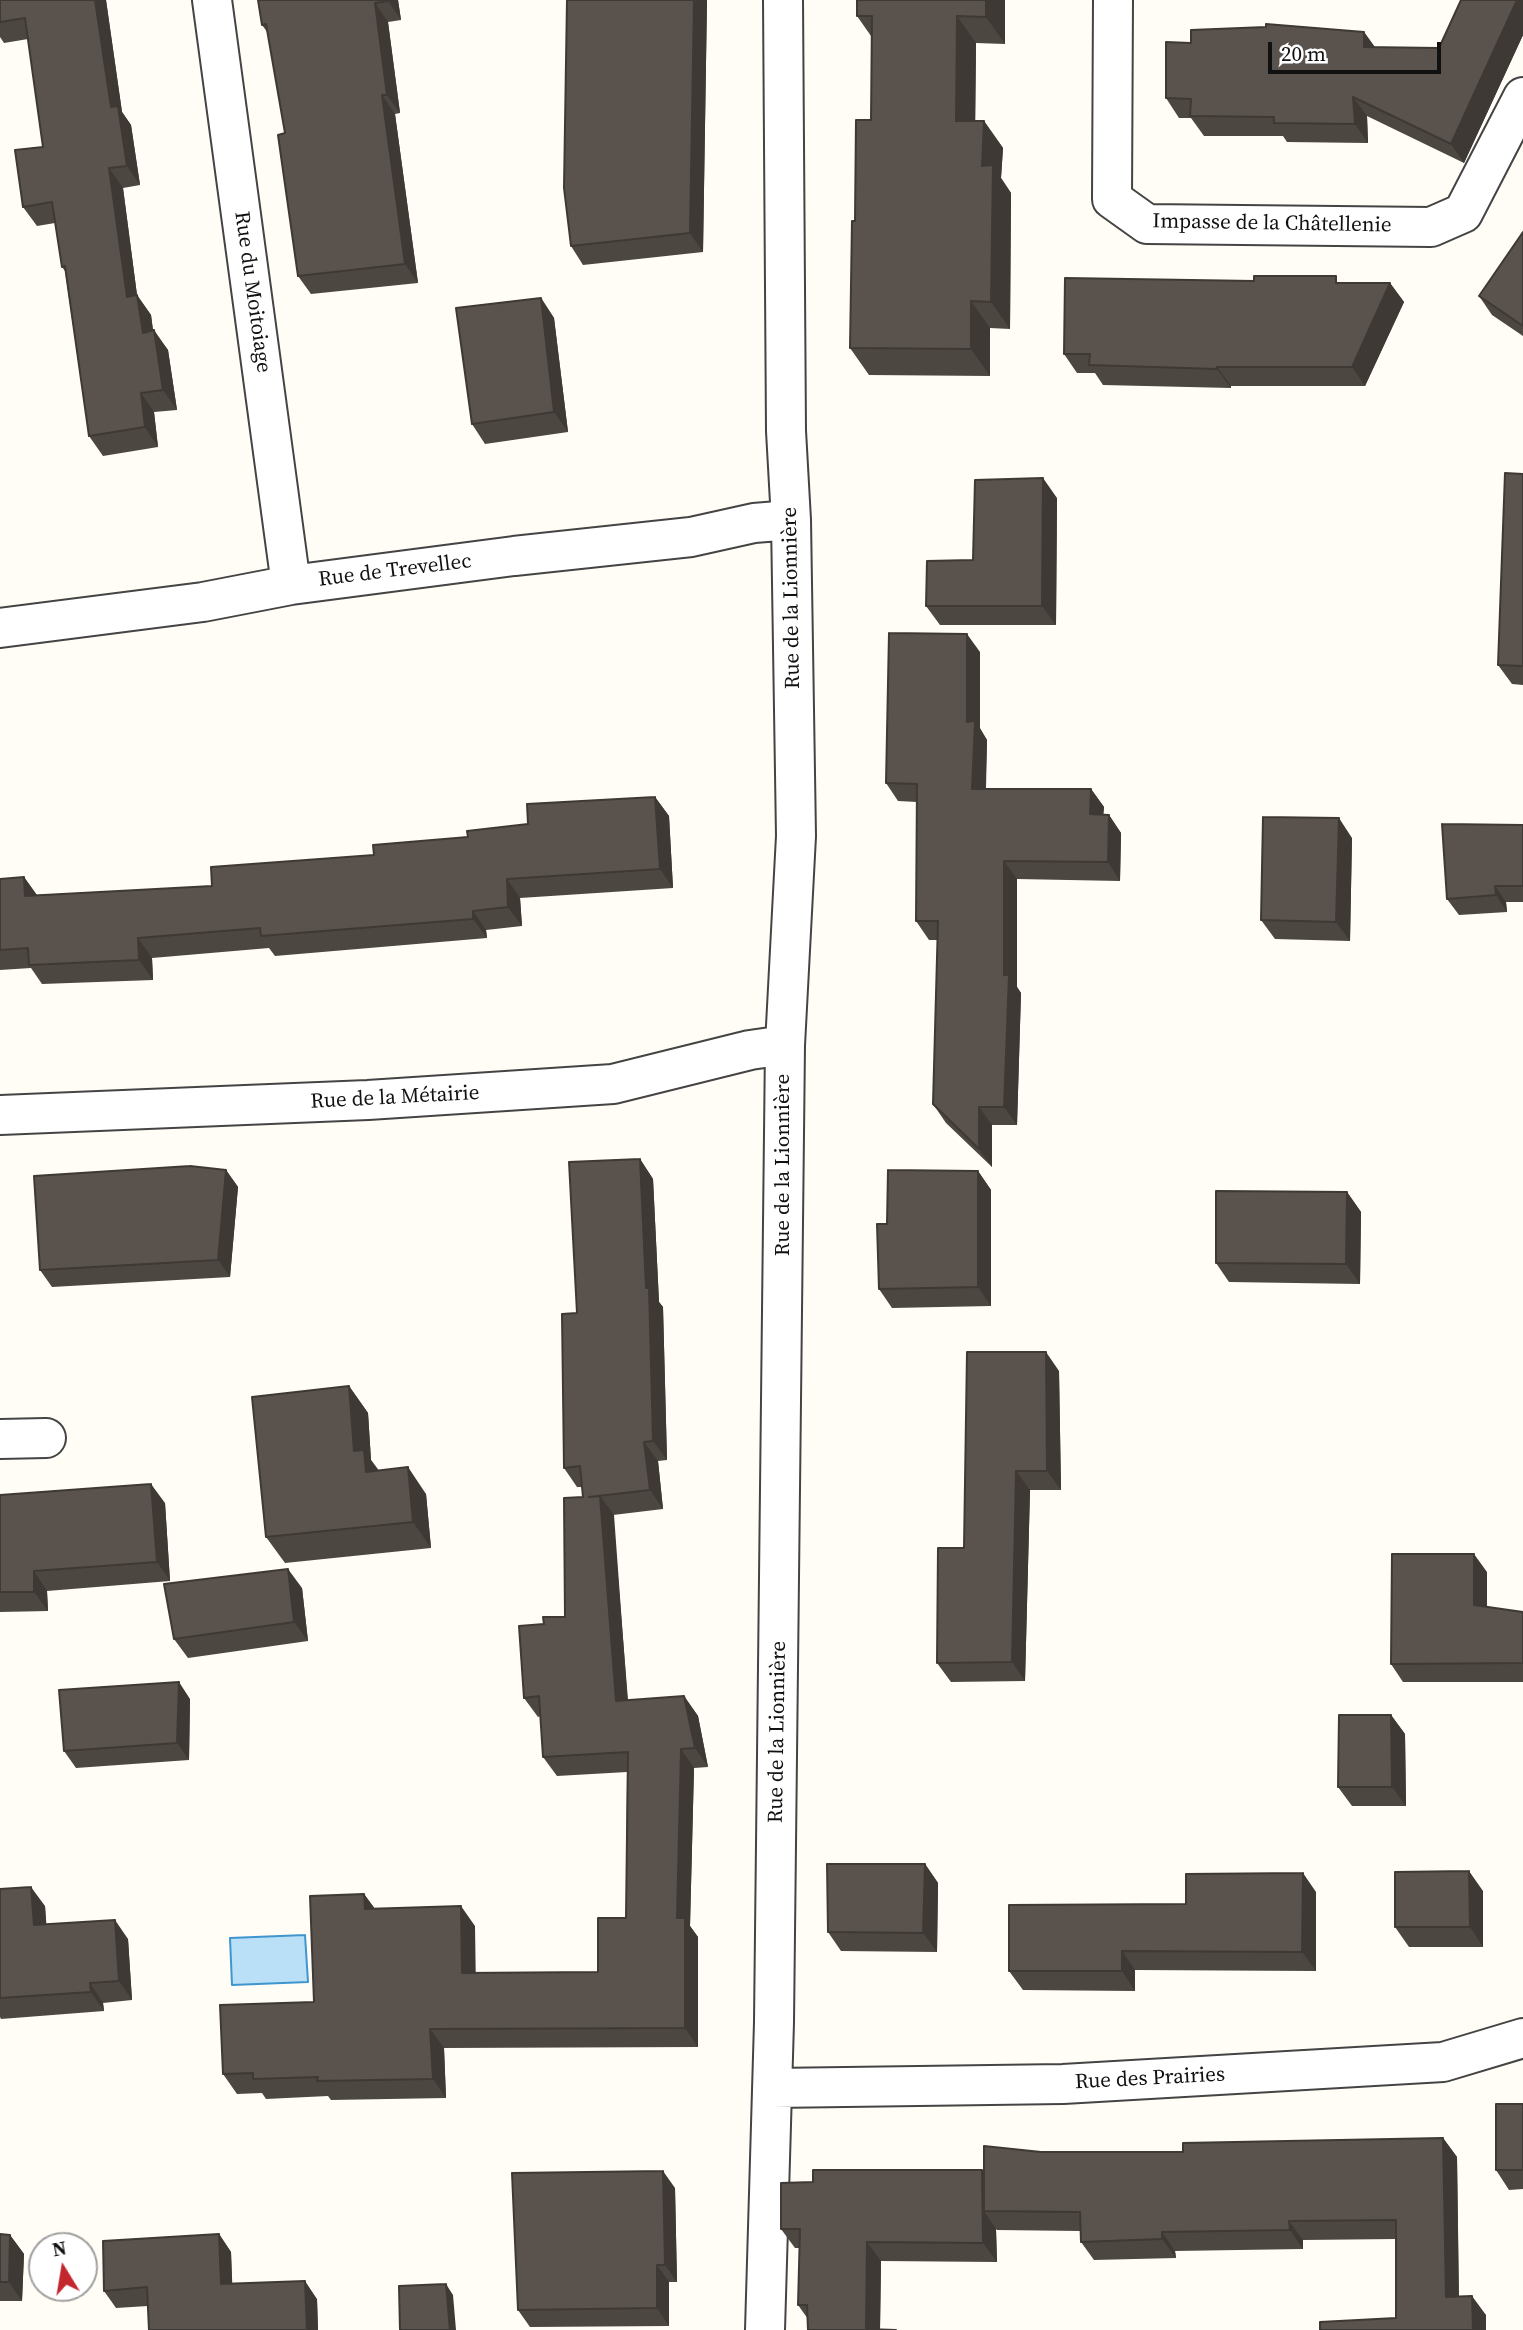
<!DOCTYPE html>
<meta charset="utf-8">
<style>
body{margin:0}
#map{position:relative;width:1523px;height:2330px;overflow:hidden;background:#fffdf5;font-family:"Source Serif 4",serif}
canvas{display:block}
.north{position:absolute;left:28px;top:2232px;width:70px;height:70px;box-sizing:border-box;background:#fff;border:2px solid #a0a0a0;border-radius:50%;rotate:349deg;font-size:19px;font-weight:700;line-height:28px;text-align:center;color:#111}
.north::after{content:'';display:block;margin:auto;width:24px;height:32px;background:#c4262e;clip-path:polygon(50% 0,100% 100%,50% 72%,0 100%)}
.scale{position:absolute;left:1268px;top:42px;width:173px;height:32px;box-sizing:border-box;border:4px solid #111;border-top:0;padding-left:9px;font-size:21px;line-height:24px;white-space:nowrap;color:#111;-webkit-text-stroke:5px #fff;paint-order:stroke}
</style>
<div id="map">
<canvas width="1523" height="2330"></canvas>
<div class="north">N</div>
<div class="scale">20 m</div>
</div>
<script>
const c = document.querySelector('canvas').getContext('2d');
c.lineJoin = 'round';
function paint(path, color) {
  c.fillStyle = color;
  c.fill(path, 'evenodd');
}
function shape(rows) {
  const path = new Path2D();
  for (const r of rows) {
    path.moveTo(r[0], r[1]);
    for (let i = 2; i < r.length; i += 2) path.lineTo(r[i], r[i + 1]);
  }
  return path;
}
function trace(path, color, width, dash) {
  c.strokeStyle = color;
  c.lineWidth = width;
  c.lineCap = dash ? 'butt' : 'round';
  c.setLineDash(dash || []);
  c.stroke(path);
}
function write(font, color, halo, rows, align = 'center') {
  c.font = font + ' "Source Serif 4",serif';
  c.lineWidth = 7;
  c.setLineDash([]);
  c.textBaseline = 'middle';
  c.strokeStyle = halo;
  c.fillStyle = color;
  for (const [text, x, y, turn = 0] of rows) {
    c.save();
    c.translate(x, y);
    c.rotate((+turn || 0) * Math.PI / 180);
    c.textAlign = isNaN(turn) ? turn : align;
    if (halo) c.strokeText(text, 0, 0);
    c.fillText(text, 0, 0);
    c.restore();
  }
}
const water = shape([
 [305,1935,308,1982,232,1985,230,1938,305,1935]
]);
paint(water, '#b9e0f7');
trace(water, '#3f96cf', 2);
const street = shape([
 [212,0,291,585],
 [1113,0,1112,199,1147,224,1431,227,1463,213,1523,97],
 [0,628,203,602,291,585,514,556,691,537,754,523,791,520],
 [0,1115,368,1100,613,1084,750,1050,785,1045],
 [0,1439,46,1438],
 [773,2088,1063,2084,1443,2062,1523,2038],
 [765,2330,774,2022,785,1045,796,836,791,520,786,431,783,0]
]);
trace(street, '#444', 42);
trace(street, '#fff', 38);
paint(shape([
 [0,0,106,0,122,112,131,125,140,185,123,188,137,295,151,315,153,331,168,350,177,410,154,412,158,447,103,456,89,436,65,271,62,267,55,223,37,226,23,207,43,147,28,39,4,43,0,37],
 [258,0,398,0,401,20,388,22,400,113,395,114,418,283,311,294,298,276,285,133,268,33,262,25],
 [567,0,707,0,703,252,583,265,571,246],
 [857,0,1005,0,1005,44,976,43,975,121,984,121,1003,148,1001,178,1011,193,1010,329,990,328,990,376,869,375,850,348,855,221,871,120,871,36,857,16],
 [1523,0,1523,35,1464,163,1367,116,1368,143,1287,142,1283,136,1204,136,1191,118,1179,118,1166,98,1191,43,1364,32,1375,47,1439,48],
 [1523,232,1523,336,1492,315,1479,296],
 [1341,283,1390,283,1404,302,1365,386,1231,386,1231,388,1103,385,1095,373,1077,373,1064,354],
 [541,298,554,318,568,432,485,444,472,424],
 [1523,474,1523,685,1512,684,1498,665],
 [1057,498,1056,625,940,625,926,606,973,560],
 [980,652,980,729,987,740,986,789,1091,789,1104,807,1103,815,1109,815,1121,833,1120,881,1017,879,1017,987,1021,993,1017,1125,992,1125,992,1167,946,1123,933,1104,938,940,929,940,916,921,917,802,898,801,886,783],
 [655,797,669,816,673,888,520,898,522,926,486,930,487,938,275,956,269,948,152,958,153,980,42,984,31,968,0,970,0,879,24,877,37,895,212,886,468,837],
 [1523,825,1523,902,1506,902,1507,912,1459,915,1447,899],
 [1352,838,1350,941,1275,939,1261,920],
 [640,1159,653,1179,659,1302,663,1307,667,1460,658,1461,663,1509,613,1515,628,1700,684,1696,698,1716,708,1767,694,1768,690,1926,698,1937,698,2047,444,2048,446,2098,331,2100,328,2096,266,2099,262,2093,237,2094,223,2074,314,2002,364,1894,375,1909,475,1926,475,1973,598,1972,626,1918,627,1772,557,1776,543,1757,541,1716,538,1717,524,1698,544,1624,565,1617,583,1497,582,1487,577,1487,564,1468,577,1313],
 [226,1170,238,1187,230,1277,52,1287,40,1270],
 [978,1171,991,1190,991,1306,892,1308,879,1289,887,1224],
 [1347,1192,1361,1212,1360,1284,1229,1282,1216,1263],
 [1059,1371,1061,1490,1030,1490,1025,1681,951,1682,937,1663,964,1548],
 [349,1386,368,1413,371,1460,378,1470,426,1494,431,1548,285,1563,266,1537],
 [0,1495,165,1503,170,1581,47,1591,48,1611,0,1612],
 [1487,1572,1487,1607,1523,1612,1523,1682,1403,1682,1391,1664],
 [302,1588,308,1641,188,1658,174,1639],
 [190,1699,189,1760,76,1768,64,1751],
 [1391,1715,1405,1734,1406,1806,1352,1806,1338,1787],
 [925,1864,938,1883,937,1952,841,1951,828,1932],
 [0,1889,45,1906,46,1924,128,1939,132,2000,103,2003,104,2011,1,2019,0,2017],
 [1483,1891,1483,1947,1409,1947,1395,1927],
 [1316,1892,1316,1971,1135,1970,1135,1991,1023,1990,1009,1971,1186,1904],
 [1523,2104,1523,2189,1509,2190,1496,2170],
 [1443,2138,1457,2157,1459,2296,1486,2315,1486,2330,1320,2330,1396,2318,1396,2239,1303,2240,1303,2249,1175,2251,1176,2258,1094,2260,1081,2242,1080,2231,997,2230,996,2229,997,2262,881,2261,880,2329,808,2330,808,2319,798,2305,800,2248,795,2248,781,2229,813,2182,982,2170,984,2172,1041,2152,1183,2152],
 [675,2188,677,2282,669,2282,669,2326,530,2327,518,2310],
 [0,2234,10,2235,24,2254,22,2301,0,2301],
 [219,2234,231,2252,232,2284,317,2299,318,2330,149,2330,148,2306,116,2308,104,2291]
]), '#4d4742');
paint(shape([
 [95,0,106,0,122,112,131,125,140,185,127,166,111,107],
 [388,0,398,0,401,20,388,1],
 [694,0,707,0,703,252,690,233],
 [986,0,1005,0,1005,44,986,17],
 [1517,0,1523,0,1523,35,1464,163,1451,144],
 [375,3,388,22,400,113,387,95],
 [957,16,976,43,975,148,956,121],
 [1364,32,1378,52,1364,47],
 [382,95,395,114,418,283,405,264],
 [1353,97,1367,116,1368,143,1355,124],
 [984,121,1003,148,1001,178,1011,193,1010,329,991,302,982,166],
 [109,168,123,188,137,295,151,315,156,352,143,333,127,297],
 [1390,283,1404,302,1365,386,1352,367],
 [541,298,554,318,568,432,554,412],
 [971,301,990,328,990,376,971,349],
 [154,330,168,350,177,410,163,390],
 [1217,367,1231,386,1231,388,1217,369],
 [141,393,154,412,158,447,145,427],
 [1043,478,1057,498,1056,625,1042,606],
 [967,634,980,652,980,728,987,740,985,807,972,789,967,722],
 [1091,789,1104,807,1102,832,1090,814],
 [655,797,669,816,673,888,660,869],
 [1109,815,1121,833,1120,881,1108,862],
 [1339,818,1352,838,1350,941,1336,922],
 [1004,861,1017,879,1017,987,1021,993,1017,1125,1004,1107],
 [24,877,38,897,25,896],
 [507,879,520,898,522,926,508,907],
 [1495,886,1506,902,1507,912,1496,895],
 [473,911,486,930,487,938,473,919],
 [138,938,152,958,153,980,139,960],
 [979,1107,992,1125,992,1167,979,1149],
 [640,1159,653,1179,659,1302,663,1307,667,1460,653,1441],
 [226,1170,238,1187,230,1277,218,1260],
 [978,1171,991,1190,991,1306,978,1287],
 [1347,1192,1361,1212,1360,1284,1346,1264],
 [1046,1352,1059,1371,1061,1490,1047,1471],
 [349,1386,368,1413,371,1460,383,1476,366,1472,354,1451],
 [644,1442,658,1461,663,1509,650,1490],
 [408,1467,426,1494,431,1548,413,1522],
 [1016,1471,1030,1490,1025,1681,1012,1662],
 [151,1484,165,1503,170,1581,157,1562],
 [600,1496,614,1515,629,1720,616,1701],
 [1474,1554,1487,1572,1487,1623,1474,1605],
 [288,1569,302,1588,308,1641,294,1622],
 [34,1571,47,1591,48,1611,34,1592],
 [179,1682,190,1699,189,1760,177,1743],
 [684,1696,698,1716,708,1767,695,1748],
 [1391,1715,1405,1734,1406,1806,1392,1787],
 [681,1749,694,1768,690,1926,698,1937,698,2047,685,2028,677,1918],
 [925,1864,938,1883,937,1952,923,1933],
 [1469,1871,1483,1891,1483,1947,1470,1927],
 [1303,1873,1316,1892,1316,1971,1302,1952],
 [31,1887,45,1906,48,1945,34,1925],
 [364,1894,378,1913,365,1909],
 [461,1906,475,1926,476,1992,462,1973],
 [115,1920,128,1939,132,2000,119,1981],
 [1122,1951,1135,1970,1135,1991,1122,1971],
 [90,1983,103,2003,104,2011,91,1992],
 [430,2029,444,2048,446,2098,433,2079],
 [1443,2138,1457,2157,1459,2316,1446,2297],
 [982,2170,996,2189,984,2211,996,2229,997,2262,983,2243],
 [663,2171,675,2188,677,2282,665,2265],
 [1289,2221,1303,2240,1303,2249,1290,2230],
 [1162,2232,1175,2251,1176,2258,1162,2239],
 [219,2234,231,2252,233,2302,221,2284],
 [10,2235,24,2254,22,2301,9,2282],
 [867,2242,881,2261,880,2330,867,2330],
 [657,2265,669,2282,669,2326,657,2308],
 [305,2281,317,2299,318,2330,307,2330],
 [446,2284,453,2295,456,2330,450,2330],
 [1472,2296,1486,2315,1486,2330,1473,2330]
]), '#3f3936');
const building = shape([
 [0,0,95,0,111,107,118,106,127,166,109,168,127,297,137,295,143,333,154,330,163,390,141,393,145,427,89,436,65,266,62,267,52,202,23,207,15,150,43,147,25,18,0,22,0,0],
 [258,0,388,0,388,1,375,3,387,95,382,95,405,264,298,276,278,135,285,133,266,24,262,25,258,0],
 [567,0,694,0,690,233,571,246,564,188,567,0],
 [857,0,986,0,986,17,957,16,956,121,984,121,982,166,993,165,991,302,971,301,971,349,850,348,852,221,855,221,856,120,871,120,872,16,857,16,857,0],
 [1461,0,1517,0,1451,144,1353,97,1355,124,1274,123,1274,117,1190,116,1191,99,1166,98,1166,42,1191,43,1191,30,1266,27,1266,24,1364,32,1364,47,1439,48,1461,0],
 [1523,232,1523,326,1479,296,1523,232],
 [1254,276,1336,276,1336,283,1390,283,1352,367,1217,367,1217,369,1089,365,1090,354,1064,354,1065,278,1254,281,1254,276],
 [541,298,554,412,472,424,456,308,541,298],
 [1505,473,1523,474,1523,666,1498,665,1505,473],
 [1043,478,1042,606,926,606,927,561,973,560,975,480,1043,478],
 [889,633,967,634,967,722,975,721,972,789,1091,789,1090,814,1109,815,1108,862,1004,861,1004,975,1009,975,1004,1107,979,1107,979,1149,933,1104,938,921,916,921,917,784,886,783,889,633],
 [655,797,660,869,507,879,508,907,473,911,473,919,261,936,260,928,138,938,139,960,29,965,28,948,0,950,0,879,24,877,25,896,212,886,211,867,374,855,373,845,468,837,467,831,528,824,527,804,655,797],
 [1263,817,1339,818,1336,922,1261,920,1263,817],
 [1442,824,1523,825,1523,886,1495,886,1496,895,1447,899,1442,824],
 [640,1159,646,1288,649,1288,653,1441,644,1442,650,1490,589,1497,600,1496,616,1701,684,1696,695,1748,681,1749,677,1918,685,1918,685,2028,430,2029,433,2079,317,2081,318,2077,253,2079,253,2073,223,2074,220,2005,314,2002,310,1896,364,1894,365,1909,461,1906,462,1973,598,1972,598,1918,626,1918,628,1752,543,1757,539,1696,524,1698,519,1626,544,1624,543,1617,565,1617,564,1498,583,1497,580,1466,564,1468,562,1314,577,1313,569,1162,640,1159],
 [190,1166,226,1170,218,1260,40,1270,34,1176,190,1166],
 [888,1170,978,1171,978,1287,879,1289,877,1224,887,1224,888,1170],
 [1216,1191,1347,1192,1346,1264,1216,1263,1216,1191],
 [967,1352,1046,1352,1047,1471,1016,1471,1012,1662,937,1663,938,1548,964,1548,967,1352],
 [349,1386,354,1451,364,1450,366,1472,408,1467,413,1522,266,1537,252,1397,349,1386],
 [151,1484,157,1562,34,1571,34,1592,0,1592,0,1495,151,1484],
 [1392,1554,1474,1554,1474,1605,1523,1612,1523,1663,1391,1664,1392,1554],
 [288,1569,294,1622,174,1639,164,1584,288,1569],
 [179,1682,177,1743,64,1751,59,1690,179,1682],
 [1339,1715,1391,1715,1392,1787,1338,1787,1339,1715],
 [827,1864,925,1864,923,1933,828,1932,827,1864],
 [1469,1871,1470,1927,1395,1927,1395,1872,1469,1871],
 [1303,1873,1302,1952,1122,1951,1122,1971,1009,1971,1009,1905,1186,1904,1186,1874,1303,1873],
 [31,1887,34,1925,115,1920,119,1981,90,1983,91,1992,0,1998,0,1889,31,1887],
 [1496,2104,1523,2104,1523,2170,1496,2170,1496,2104],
 [1443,2138,1446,2297,1472,2296,1473,2330,1320,2330,1320,2322,1396,2318,1396,2220,1289,2221,1290,2230,1162,2232,1162,2239,1081,2242,1080,2212,984,2211,984,2146,1041,2152,1183,2152,1183,2143,1443,2138],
 [813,2170,982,2170,983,2243,867,2242,866,2329,896,2330,808,2330,807,2305,798,2305,800,2229,781,2229,781,2183,813,2182,813,2170],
 [663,2171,665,2265,657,2265,657,2308,518,2310,512,2173,663,2171],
 [0,2234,10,2235,9,2282,0,2282,0,2234],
 [219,2234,221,2284,305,2281,307,2330,149,2330,147,2287,104,2291,103,2241,219,2234],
 [446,2284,450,2330,400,2330,399,2286,446,2284]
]);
paint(building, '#5a524d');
trace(building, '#3f3936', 2);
write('21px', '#111', '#fff', [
 ["Impasse de la Châtellenie",1272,224,1],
 ["Rue du Moitoiage",252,292,82],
 ["Rue de Trevellec",395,571,-7],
 ["Rue de la Lionnière",792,598,-91],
 ["Rue de la Métairie",395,1098,-3],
 ["Rue de la Lionnière",784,1165,-90],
 ["Rue de la Lionnière",778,1732,-89],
 ["Rue des Prairies",1150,2079,-3]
]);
</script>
